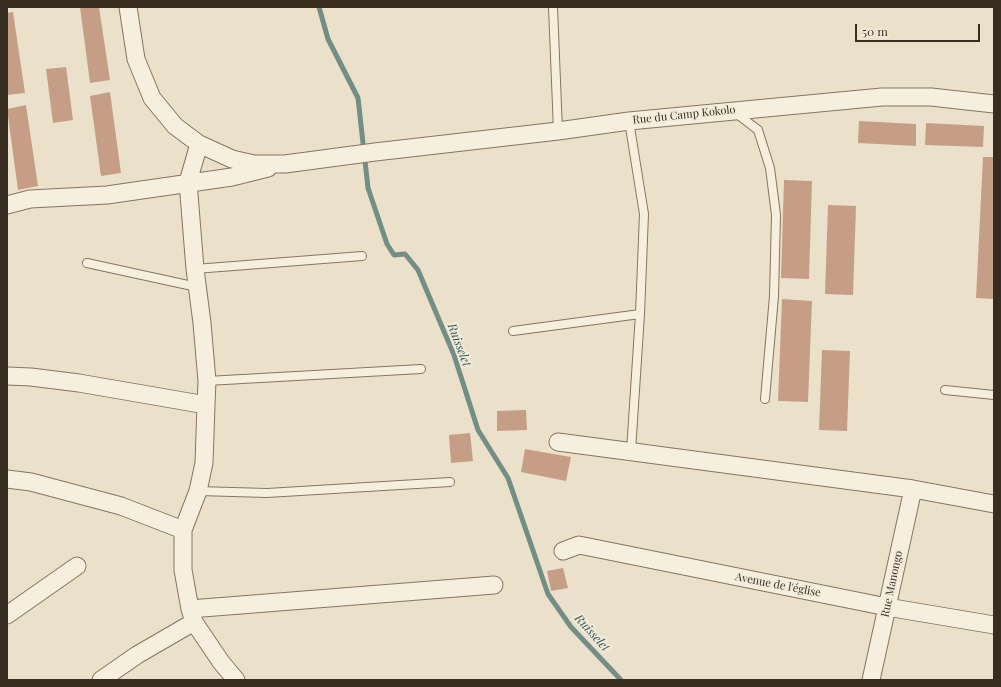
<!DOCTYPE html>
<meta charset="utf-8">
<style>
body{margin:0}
#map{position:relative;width:1001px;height:687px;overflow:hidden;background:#ebe1cb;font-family:"Playfair Display",serif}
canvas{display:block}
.frame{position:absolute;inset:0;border:8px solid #392d22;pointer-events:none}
.scale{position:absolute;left:855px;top:24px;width:125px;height:18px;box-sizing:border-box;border:2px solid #392d22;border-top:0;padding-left:5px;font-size:12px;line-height:14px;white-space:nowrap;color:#392d22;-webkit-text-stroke:3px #f3ebda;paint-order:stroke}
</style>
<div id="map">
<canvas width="1001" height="687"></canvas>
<div class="frame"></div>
<div class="scale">50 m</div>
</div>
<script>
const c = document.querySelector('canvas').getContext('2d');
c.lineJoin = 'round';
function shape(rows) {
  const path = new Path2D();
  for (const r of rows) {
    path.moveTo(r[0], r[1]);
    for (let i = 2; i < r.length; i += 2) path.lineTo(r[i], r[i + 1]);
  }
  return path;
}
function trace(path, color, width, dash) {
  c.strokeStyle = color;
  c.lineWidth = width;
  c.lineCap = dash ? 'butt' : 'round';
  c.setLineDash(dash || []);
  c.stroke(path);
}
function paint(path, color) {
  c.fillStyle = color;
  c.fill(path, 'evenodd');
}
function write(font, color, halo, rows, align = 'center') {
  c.font = font + ' "Playfair Display",serif';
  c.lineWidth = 4;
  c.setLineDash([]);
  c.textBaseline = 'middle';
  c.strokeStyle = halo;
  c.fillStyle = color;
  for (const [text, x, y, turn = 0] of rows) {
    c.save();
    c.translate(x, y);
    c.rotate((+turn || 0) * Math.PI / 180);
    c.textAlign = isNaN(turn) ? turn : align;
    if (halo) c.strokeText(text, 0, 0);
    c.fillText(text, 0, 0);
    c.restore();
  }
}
trace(shape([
 [319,7,328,39,358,98,368,188,387,244,394,255,405,254,418,270,454,355,478,430,508,478,548,594,571,627,621,680]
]), '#728e87', 5);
paint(shape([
 [80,7,99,7,110,80,90,83],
 [13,12,25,93,7,95,7,13],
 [66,67,73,120,53,123,46,69],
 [110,92,121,173,101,176,90,96],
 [26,105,38,186,18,190,7,109],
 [859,121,916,124,916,146,858,143],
 [926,123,984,126,983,147,925,145],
 [983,157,994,157,994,299,976,298],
 [784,180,812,181,809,279,781,278],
 [828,205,856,206,853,295,825,294],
 [782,299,812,301,808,402,778,401],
 [822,350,850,351,847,431,819,430],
 [526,410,527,430,497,431,497,411],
 [470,433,473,461,451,463,449,435],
 [525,449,571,457,566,481,521,472],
 [563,568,568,588,551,591,547,571]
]), '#c69e85');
const service = shape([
 [553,7,558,131],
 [736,113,758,130,770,168,776,215,774,296,765,399],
 [629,121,644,214,640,314,631,451],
 [87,263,197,287],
 [195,269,362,256],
 [513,331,640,314],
 [207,381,421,369],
 [945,390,994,395],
 [198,491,267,493,450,482]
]);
const minor = shape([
 [128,7,136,59,152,98,175,126,199,144,232,159,254,164,285,164,375,152,558,131,629,121,882,97,931,97,994,104],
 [199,144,188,182,195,269,202,323,207,381,206,405,204,463,198,491,183,530,183,570,190,609,194,622,221,662,236,680],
 [7,205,30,199,107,195,232,177,268,168],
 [7,376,31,377,79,383,206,405],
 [558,442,913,489,994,504],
 [7,479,31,482,121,506,183,530],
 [563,551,579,545,887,607,994,625],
 [190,609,494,585],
 [7,615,77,566],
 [101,680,137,655,194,622],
 [871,680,913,489]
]);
trace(service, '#877461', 10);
trace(minor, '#877461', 19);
trace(service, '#f6efde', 8);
trace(minor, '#f6efde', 17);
write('11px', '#392d22', '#f3ebda', [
 ["Rue du Camp Kokolo",684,115,-6],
 ["Rue Manongo",892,584,-78],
 ["Avenue de l'église",778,585,11]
]);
write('italic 12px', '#335754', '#f3ebda', [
 ["Ruisselet",459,345,69],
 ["Ruisselet",592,633,48]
]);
</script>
